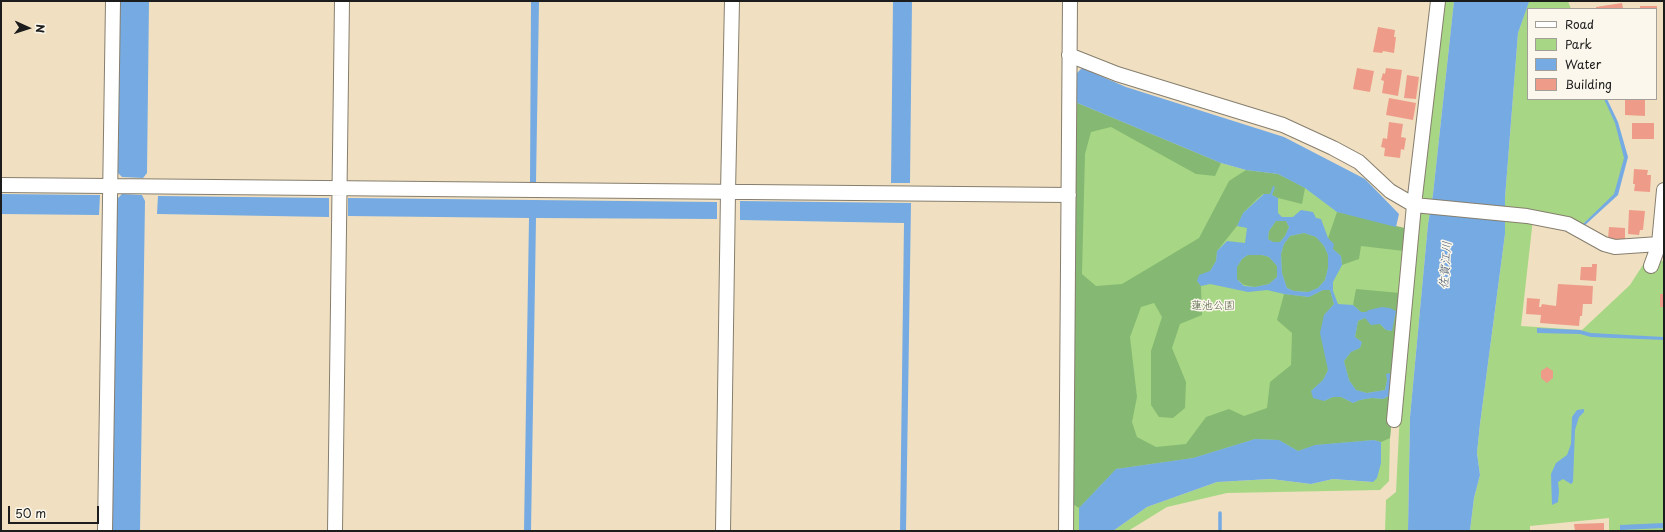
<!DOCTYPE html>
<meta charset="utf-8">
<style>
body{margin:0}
#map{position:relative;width:1665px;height:532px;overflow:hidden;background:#f0e0c1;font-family:"Playpen Sans",sans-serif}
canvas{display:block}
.frame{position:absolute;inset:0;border:2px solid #1c1c1c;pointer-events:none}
.legend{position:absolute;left:1527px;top:8px;width:130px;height:92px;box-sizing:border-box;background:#fbf7ec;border:1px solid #a29f99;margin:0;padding:5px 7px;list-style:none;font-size:12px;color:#1c1c1c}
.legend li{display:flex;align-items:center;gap:8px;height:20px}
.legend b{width:20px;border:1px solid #a29f99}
.north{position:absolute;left:8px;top:8px;width:40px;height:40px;-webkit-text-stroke:3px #fbf7ec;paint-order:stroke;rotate:93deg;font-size:11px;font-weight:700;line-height:16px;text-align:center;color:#1c1c1c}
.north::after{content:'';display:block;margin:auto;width:14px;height:18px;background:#1c1c1c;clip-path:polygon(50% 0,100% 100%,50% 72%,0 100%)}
.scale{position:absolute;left:8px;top:506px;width:91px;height:18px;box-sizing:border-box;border:2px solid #1c1c1c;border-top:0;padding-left:5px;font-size:12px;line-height:14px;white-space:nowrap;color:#1c1c1c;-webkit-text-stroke:3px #fbf7ec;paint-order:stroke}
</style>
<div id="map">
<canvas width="1665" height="532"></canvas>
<div class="frame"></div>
<ul class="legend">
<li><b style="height:5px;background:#fff"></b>Road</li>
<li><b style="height:11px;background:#a7d785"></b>Park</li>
<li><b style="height:11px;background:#75aae2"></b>Water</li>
<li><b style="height:11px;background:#ee9c89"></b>Building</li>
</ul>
<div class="north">N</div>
<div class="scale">50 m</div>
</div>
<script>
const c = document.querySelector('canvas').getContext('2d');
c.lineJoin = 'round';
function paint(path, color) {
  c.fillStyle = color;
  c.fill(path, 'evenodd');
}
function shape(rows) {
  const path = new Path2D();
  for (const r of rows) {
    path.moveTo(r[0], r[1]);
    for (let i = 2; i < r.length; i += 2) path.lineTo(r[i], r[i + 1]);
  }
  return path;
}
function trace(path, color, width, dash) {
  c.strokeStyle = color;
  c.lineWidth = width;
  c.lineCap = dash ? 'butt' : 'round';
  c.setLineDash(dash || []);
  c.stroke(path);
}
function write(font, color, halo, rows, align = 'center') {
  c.font = font + ' "Playpen Sans","Klee One",sans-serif';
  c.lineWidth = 3;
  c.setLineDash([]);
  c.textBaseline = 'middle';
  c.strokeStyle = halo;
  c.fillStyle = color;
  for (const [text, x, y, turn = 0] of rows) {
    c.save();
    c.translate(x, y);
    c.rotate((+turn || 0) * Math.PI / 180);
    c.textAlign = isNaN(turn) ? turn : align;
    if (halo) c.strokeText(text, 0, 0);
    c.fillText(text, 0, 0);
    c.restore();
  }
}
paint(shape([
 [1443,1,1454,1,1433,194,1428,224,1410,417,1408,531,1385,531,1386,500,1396,492,1402,370],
 [1529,1,1568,1,1571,9,1528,9,1528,99,1605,99,1617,123,1626,156,1616,194,1580,227,1561,216,1534,210,1521,326,1582,330,1630,285,1646,260,1664,261,1664,531,1609,531,1609,518,1530,526,1530,531,1470,531,1474,498,1480,475,1477,453,1480,424,1505,234,1505,198,1518,33],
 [1075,102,1221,163,1246,170,1278,174,1396,227,1409,229,1390,438,1389,481,1380,490,1227,493,1167,507,1128,531,1113,531,1147,507,1217,482,1271,479,1311,484,1333,479,1373,482,1381,442,1079,508,1079,531,1073,531]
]), '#a7d785');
paint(shape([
 [1075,102,1221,163,1215,176,1196,174,1111,127,1091,132,1085,154,1082,274,1096,286,1122,284,1199,238,1229,181,1246,170,1278,174,1305,188,1302,204,1278,198,1272,195,1275,187,1273,187,1270,194,1263,194,1257,199,1243,213,1237,226,1217,251,1216,261,1210,271,1197,281,1201,286,1202,315,1180,324,1172,348,1186,382,1185,408,1173,418,1159,417,1151,405,1151,351,1162,317,1154,303,1141,307,1130,337,1137,397,1132,422,1137,437,1156,447,1186,444,1206,417,1229,409,1244,416,1267,408,1270,382,1291,365,1292,333,1277,320,1284,294,1309,297,1323,290,1330,290,1334,304,1324,315,1328,370,1323,380,1311,391,1324,401,1333,397,1341,397,1353,403,1360,400,1372,398,1383,399,1389,396,1386,374,1387,380,1385,390,1367,393,1356,390,1349,380,1344,361,1351,352,1360,348,1362,342,1355,337,1358,321,1365,318,1380,324,1386,330,1392,331,1366,312,1361,312,1353,305,1356,289,1400,293,1403,295,1390,438,1381,442,1374,440,1316,445,1298,451,1279,440,1255,439,1193,458,1116,469,1079,508,1073,504],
 [1337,212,1409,229,1404,251,1361,246,1359,259,1342,265,1341,256,1333,249,1328,238],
 [1276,221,1286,221,1289,227,1285,236,1280,242,1273,242,1268,239,1269,231],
 [1304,233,1316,237,1324,246,1328,255,1328,268,1325,280,1318,288,1309,292,1294,291,1287,288,1282,273,1281,254,1284,244,1290,236],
 [1248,255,1262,255,1269,257,1277,266,1277,277,1269,284,1255,287,1244,285,1237,279,1237,267,1242,259]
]), '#85b872');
paint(shape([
 [120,1,149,1,147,173,143,178,122,177,118,173],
 [531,1,539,1,536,182,530,182],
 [893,1,912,1,910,183,891,183],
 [1454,1,1529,2,1518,33,1505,198,1505,234,1480,424,1477,453,1480,475,1474,498,1470,531,1408,531,1410,417,1428,224,1433,194],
 [1082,68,1126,87,1284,137,1365,179,1399,214,1396,227,1337,212,1305,188,1278,174,1246,170,1221,163,1075,102,1074,76],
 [1604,99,1607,99,1618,122,1628,157,1618,195,1584,226,1582,225,1614,194,1624,158,1615,123],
 [1273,186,1275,187,1272,195,1278,198,1278,213,1282,217,1293,217,1301,210,1313,212,1316,218,1321,219,1328,238,1334,244,1333,249,1341,256,1342,265,1333,282,1333,291,1338,304,1353,305,1361,312,1366,312,1369,310,1382,307,1390,308,1396,311,1392,331,1386,330,1380,324,1371,325,1365,318,1358,321,1355,337,1362,342,1360,348,1351,352,1344,361,1349,380,1356,390,1367,393,1385,390,1387,380,1386,374,1390,373,1392,383,1389,396,1383,399,1372,398,1360,400,1353,403,1341,397,1333,397,1324,401,1313,398,1311,391,1323,380,1328,370,1320,333,1324,315,1334,304,1330,290,1323,290,1309,297,1284,294,1267,290,1248,292,1210,284,1201,286,1197,281,1199,275,1210,271,1216,261,1217,251,1227,241,1245,243,1247,228,1237,226,1243,213,1264,194,1270,194],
 [1276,221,1286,221,1289,227,1285,236,1280,242,1273,242,1268,239,1269,231],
 [1304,233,1316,237,1324,246,1328,255,1328,268,1325,280,1318,288,1308,292,1294,291,1287,288,1282,273,1281,254,1284,244,1290,236],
 [1248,255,1262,255,1269,257,1277,266,1277,277,1269,284,1255,287,1244,286,1237,279,1237,267,1242,259],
 [1,194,100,195,99,215,1,214],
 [122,194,142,195,145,201,140,531,112,531,117,199],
 [158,196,329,198,329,217,157,214],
 [348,198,717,202,717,219,536,218,531,531,524,531,529,218,348,216],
 [740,201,911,203,906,531,900,531,904,223,740,220],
 [1537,328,1580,330,1591,333,1664,337,1664,340,1591,337,1580,334,1537,333],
 [1584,409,1584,412,1579,417,1575,430,1573,482,1571,484,1563,479,1558,482,1559,491,1558,502,1552,505,1551,474,1556,463,1567,455,1571,444,1572,417,1577,410],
 [1255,439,1279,440,1298,451,1315,445,1374,440,1381,442,1381,463,1377,478,1373,482,1333,479,1311,484,1271,479,1217,482,1147,507,1113,531,1079,531,1079,508,1116,469,1193,458],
 [1664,523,1664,528,1620,530,1620,525]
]), '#75aae2');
trace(shape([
 [1220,531,1220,513]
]), '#75aae2', 3.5);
paint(shape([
 [1622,3,1623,8,1596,9,1596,7],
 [1640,6,1657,6,1657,9,1640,9],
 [1378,27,1395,30,1394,37,1396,37,1394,53,1383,51,1382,53,1373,52],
 [1357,68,1374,71,1370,92,1353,89],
 [1386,68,1402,70,1398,96,1382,93,1384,81,1381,80,1383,73,1385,74],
 [1407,75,1419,77,1416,99,1404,98],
 [1389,98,1416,103,1413,120,1386,115],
 [1625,99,1645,99,1645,116,1625,115],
 [1389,122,1403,124,1401,137,1406,138,1404,150,1401,149,1400,158,1384,156,1385,148,1381,147,1383,138,1387,139],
 [1632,123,1654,123,1654,139,1632,139],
 [1634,169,1648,170,1647,175,1651,175,1650,192,1634,191,1635,184,1633,184],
 [1629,210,1645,211,1643,230,1640,230,1639,235,1628,234],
 [1609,227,1625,228,1625,240,1608,239],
 [1592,264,1597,264,1596,281,1580,280,1581,267,1592,267],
 [1558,284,1593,286,1592,304,1583,304,1582,316,1580,316,1579,326,1540,323,1541,315,1526,314,1527,298,1540,299,1539,307,1541,307,1542,304,1556,306],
 [1660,294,1664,294,1664,307,1660,307],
 [1547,367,1553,371,1553,378,1547,383,1541,378,1541,371],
 [1604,523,1604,531,1575,531,1574,524]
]), '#ee9c89');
const minor = shape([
 [1069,55,1117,74,1283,125,1333,148,1359,162,1390,191,1414,205,1527,216,1568,224,1604,244,1615,247,1659,244],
 [1,185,1069,195],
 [1651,266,1659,244,1664,190],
 [1394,420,1414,205,1438,1],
 [105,531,113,1],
 [335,531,342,1],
 [723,531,728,192,732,1],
 [1066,531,1070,1]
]);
trace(minor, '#867e6e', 16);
trace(minor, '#fff', 14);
write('11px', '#4d5d41', '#fbf7ec', [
 ["蓮池公園",1213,306]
]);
write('italic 12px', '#40556b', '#fbf7ec', [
 ["佐賀江川",1446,265,-86]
]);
</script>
